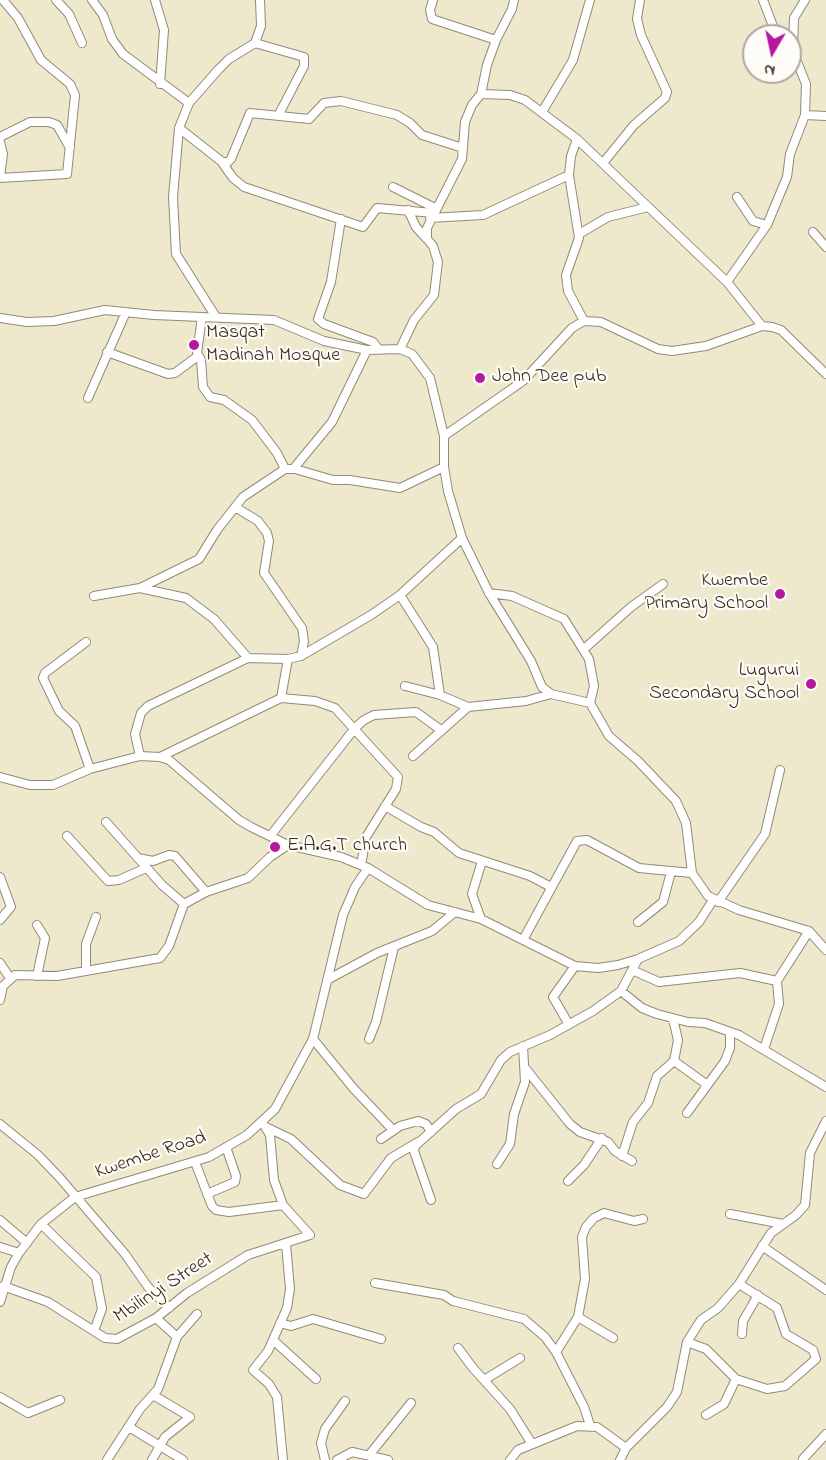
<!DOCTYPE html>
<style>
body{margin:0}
#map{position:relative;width:826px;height:1460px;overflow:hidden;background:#eee8cd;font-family:"Indie Flower",sans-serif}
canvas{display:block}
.north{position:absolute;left:742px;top:24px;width:60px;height:60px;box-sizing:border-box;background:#fdfcf7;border:2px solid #afa8a0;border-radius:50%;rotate:189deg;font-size:16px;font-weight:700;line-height:24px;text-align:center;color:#3b2a1e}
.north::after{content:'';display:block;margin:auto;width:21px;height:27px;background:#b5179e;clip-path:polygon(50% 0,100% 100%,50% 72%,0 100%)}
</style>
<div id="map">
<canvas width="826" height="1460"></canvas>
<div class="north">N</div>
</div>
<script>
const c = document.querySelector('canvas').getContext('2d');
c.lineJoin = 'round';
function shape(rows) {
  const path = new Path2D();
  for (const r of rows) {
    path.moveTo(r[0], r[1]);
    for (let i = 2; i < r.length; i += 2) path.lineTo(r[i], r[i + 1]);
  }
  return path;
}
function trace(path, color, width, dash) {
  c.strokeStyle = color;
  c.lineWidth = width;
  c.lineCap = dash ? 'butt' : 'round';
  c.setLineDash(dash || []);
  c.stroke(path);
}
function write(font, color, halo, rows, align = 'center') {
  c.font = font + ' "Indie Flower",sans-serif';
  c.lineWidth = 4.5;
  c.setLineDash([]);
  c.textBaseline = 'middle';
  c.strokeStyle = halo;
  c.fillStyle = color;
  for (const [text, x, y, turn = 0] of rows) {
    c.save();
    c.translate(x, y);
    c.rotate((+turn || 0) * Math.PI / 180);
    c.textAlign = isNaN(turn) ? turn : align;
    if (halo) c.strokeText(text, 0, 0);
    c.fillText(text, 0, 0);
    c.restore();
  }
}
const minor = shape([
 [56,0,69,14,82,43],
 [92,0,103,15,112,39,123,54,189,103],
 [155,0,164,30,160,84],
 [433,0,430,10,432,19,496,40],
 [763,0,773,26,782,36],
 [255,43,304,57,304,66,279,114],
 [793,48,794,18,805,0],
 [481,94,487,65,496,40,512,9,514,0],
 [542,112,573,60,590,0],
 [805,115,826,116],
 [179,128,221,161,227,163,231,159,250,113,309,119,324,103,341,101,397,115,410,123,422,135,463,148],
 [0,137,30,122,49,122,57,125,70,148],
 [577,139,571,156,569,175,579,238,566,275,568,291,584,321],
 [0,142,3,154,0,177],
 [221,161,233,178,244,187,360,226,363,227,377,208,433,213],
 [603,163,634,125,665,98,667,92,641,35,637,19,640,0],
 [0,178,67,174,75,95,70,84,41,60,18,18,3,0],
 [393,187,435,208],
 [737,197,753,221,767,225],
 [408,210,416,227,427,239],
 [430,218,483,215,569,175],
 [341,219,331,282,318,319,324,324,373,342,379,350],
 [813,232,826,247],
 [579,234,608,217,648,207],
 [727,282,767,225,787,177,790,154,805,115,806,84,790,44],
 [202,317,197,353,201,360,203,387,210,397,224,400,252,420,277,453,285,469],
 [216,317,176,254,173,197,179,128,189,103,218,70,229,59,255,43,261,26,260,0],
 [0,318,27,322,54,321,105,310,154,315,274,320,324,341,367,350,400,349,412,354,430,378,444,436,444,467,448,491,462,538,489,593,531,661,542,687,551,694,590,703,609,736,638,761,676,801,686,823,692,873,708,896,739,910,809,931,826,950],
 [400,349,414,320,434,295,438,262,433,246,427,239,427,228,462,159,465,122,472,105,481,94,510,95,525,100,577,139,727,282,762,326],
 [107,352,168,374,175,373,198,356],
 [88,398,126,312],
 [444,436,523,381,572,328,584,321,601,322,658,349,672,351,706,346,762,326,772,327,781,330,826,374],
 [294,468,332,422,367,350],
 [235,507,258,521,267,533,269,541,264,573,302,628,304,641,301,656],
 [140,588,199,559,217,530,243,497,285,469,295,469,333,480,350,480,400,488,444,467],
 [489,593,512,596,564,619,589,659,594,686,590,703],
 [400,595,433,647,440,695],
 [94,596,140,588,186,598,214,619,248,658,288,659,301,656,371,615,400,595,462,538],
 [86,642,45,673,43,678,59,711,75,726,90,769],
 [584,649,631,607,663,584],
 [405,686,440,695,468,707,526,701,551,694],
 [281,698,315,701,335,708,398,777,396,789,366,837,361,865],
 [140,756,135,734,141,713,148,706,248,658],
 [413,756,468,707],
 [160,757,281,698,288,659],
 [0,777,30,785,53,785,90,769,140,756,160,757,169,760,239,820,251,827,288,845,341,857,368,868,428,905,481,919,575,966,598,968,618,965,638,959,679,941,699,922,713,900],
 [385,806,421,827,434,832,459,853,530,876,551,887],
 [106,822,162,885,184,904],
 [271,835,355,728,364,720,374,715,416,712,441,730],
 [67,836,108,881,119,880,146,868],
 [138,858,153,861,169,855,175,856,206,892],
 [0,877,11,907,0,920],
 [718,902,765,834,780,770],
 [481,919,472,894,482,861],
 [638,922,663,902,671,872],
 [524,938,577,841,587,840,639,868,692,873],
 [0,963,10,978],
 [86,969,86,944,96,917],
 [632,970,659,982,740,973,777,981],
 [37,976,45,938,37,925],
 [327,980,377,953,432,931,455,912],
 [621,991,642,1008,657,1014,688,1022,705,1023,739,1035,826,1087],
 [0,1000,3,986,15,975,57,976,160,958,169,946,184,904,206,892,248,878,270,857,288,845],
 [673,1019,678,1040,674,1061,706,1084],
 [568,1023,553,997,575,966],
 [313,1039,354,1089,393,1130],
 [369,1039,376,1022,394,947],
 [764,1049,779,1004,777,981,809,931],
 [526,1069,570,1124,580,1132,608,1142,615,1151,632,1161],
 [687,1113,725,1061,730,1048,730,1032],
 [0,1124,38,1155,60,1178,125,1254,148,1287,169,1308],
 [268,1128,291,1139,340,1185,364,1194,391,1158,418,1142],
 [381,1139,400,1126,418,1121,426,1124,431,1132],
 [622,1156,633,1122,648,1103,657,1076,674,1061],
 [195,1162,212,1206,216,1210,229,1212,283,1205],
 [497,1164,510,1144,514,1114,525,1082,523,1046],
 [568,1181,584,1165,602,1138],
 [207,1194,235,1182,236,1176,226,1147],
 [431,1200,414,1151,415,1146,456,1109,481,1094,501,1060,510,1052,550,1035,593,1011,621,991,638,959],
 [730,1214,783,1224],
 [0,1220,27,1243],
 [41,1224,96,1277,102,1309,94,1331],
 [762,1246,826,1290],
 [0,1247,19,1253],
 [375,1283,444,1295,453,1301,524,1319,545,1337,556,1352,584,1407,590,1425],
 [3,1286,48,1302,105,1338,117,1339,156,1318,187,1293,248,1255,310,1235,283,1205,274,1180,270,1135,262,1122],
 [0,1302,11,1267,19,1253,41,1224,75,1197,209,1157,247,1135,275,1109,313,1039,343,915,355,887,368,868],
 [578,1317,613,1338],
 [156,1318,177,1337],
 [280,1323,291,1326,313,1319,381,1339],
 [742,1334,743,1321,758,1295],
 [273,1340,316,1379],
 [687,1342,706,1349,736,1379,767,1389,785,1386,816,1359,813,1350,786,1334,777,1308,739,1284],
 [458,1348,473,1368,510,1409,532,1444],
 [556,1352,578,1317,585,1279,582,1237,586,1227,594,1218,604,1213,634,1221,643,1219],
 [484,1380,520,1358],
 [0,1397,28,1413,60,1400],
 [706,1415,724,1404,736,1379],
 [129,1427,183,1460],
 [370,1454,411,1403],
 [803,1459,826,1434],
 [107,1460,140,1409,158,1389,177,1337,197,1314],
 [152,1460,165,1437,190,1417,153,1395],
 [283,1460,277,1397,269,1384,253,1370,268,1351,287,1308,290,1289,286,1244],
 [325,1460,321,1443,325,1429,345,1401],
 [337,1460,352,1452,388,1460],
 [510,1460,518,1450,577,1426,597,1427,626,1448],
 [620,1460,626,1448,667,1407,677,1392,687,1342,701,1320,718,1308,739,1284,771,1233,796,1215,805,1205,810,1153,826,1121]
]);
trace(minor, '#948976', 10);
trace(minor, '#fff', 8);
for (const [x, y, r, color] of [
 [194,345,6,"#b5179e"],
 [480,378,6,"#b5179e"],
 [780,594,6,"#b5179e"],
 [811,684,6,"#b5179e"],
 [275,847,6,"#b5179e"]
]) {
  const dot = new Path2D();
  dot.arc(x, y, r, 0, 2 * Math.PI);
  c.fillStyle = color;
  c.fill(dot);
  trace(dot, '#fdfcf7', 2);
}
write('20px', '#3b2a1e', '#fdfcf7', [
 ["Masqat",206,334],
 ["Madinah Mosque",206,357],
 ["John Dee pub",492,378],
 ["Kwembe",768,582,"right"],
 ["Primary School",768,605,"right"],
 ["Lugurui",799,672,"right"],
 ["Secondary School",799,695,"right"],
 ["E.A.G.T church",287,847]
], 'left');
write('20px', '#3b2a1e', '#fdfcf7', [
 ["Kwembe Road",151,1156,-18],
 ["Mbilinyi Street",164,1289,-33]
]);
</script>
